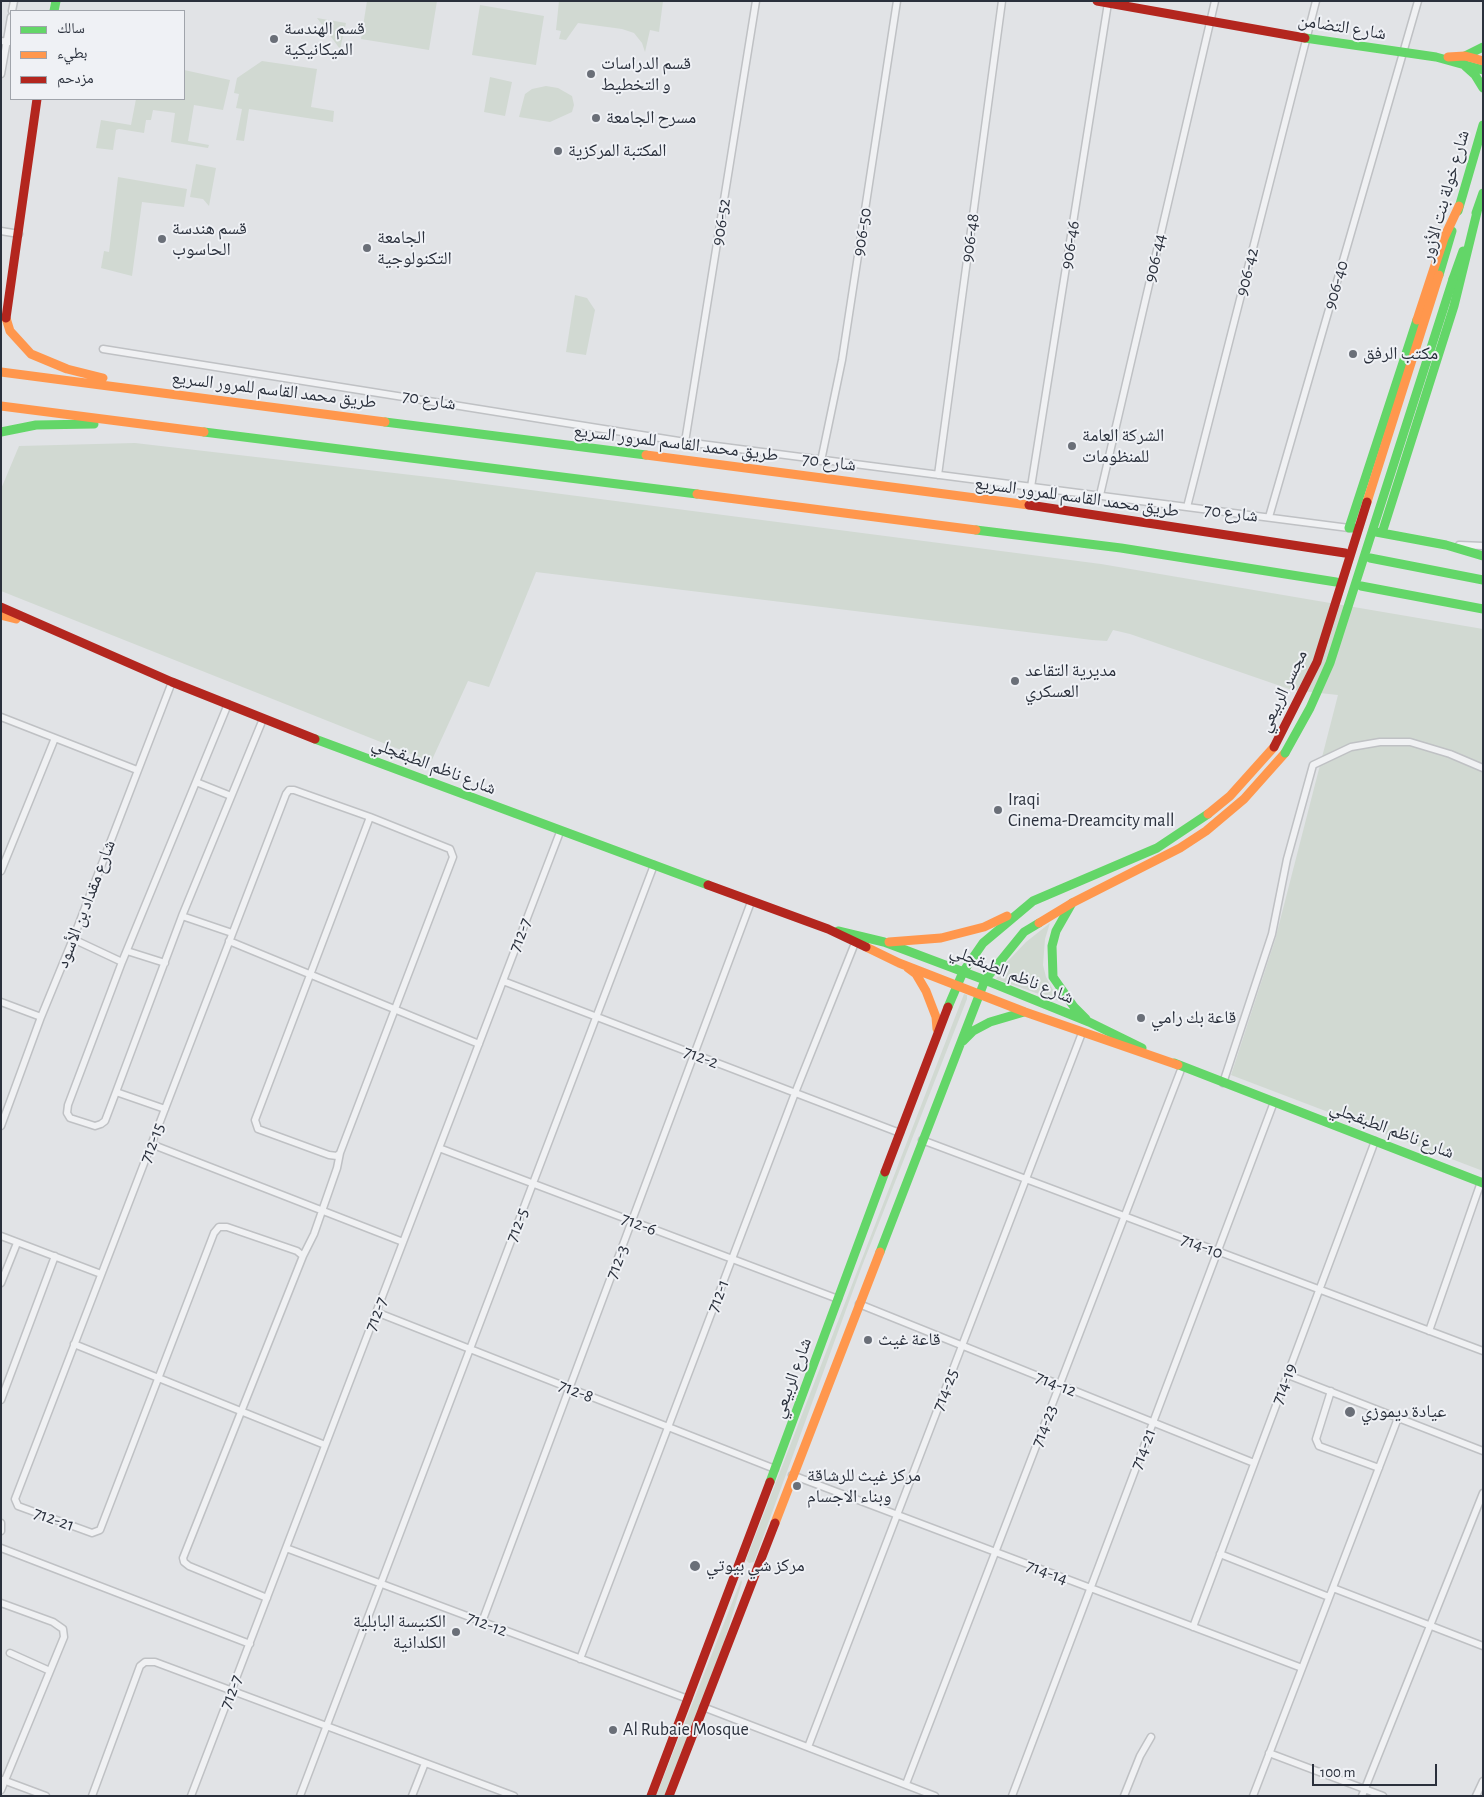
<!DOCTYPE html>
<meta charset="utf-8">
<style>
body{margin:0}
#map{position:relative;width:1484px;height:1797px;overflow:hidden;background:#e1e3e6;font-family:"Alegreya Sans","Noto Naskh Arabic",sans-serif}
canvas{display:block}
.frame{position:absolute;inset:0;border:2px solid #2a303c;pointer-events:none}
.legend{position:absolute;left:10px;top:10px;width:175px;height:90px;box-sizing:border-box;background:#eff1f5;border:1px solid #a0a4ab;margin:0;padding:6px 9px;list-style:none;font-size:15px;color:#2a303c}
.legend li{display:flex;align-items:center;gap:10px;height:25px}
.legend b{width:25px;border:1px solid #a0a4ab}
.scale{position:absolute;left:1312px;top:1764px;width:125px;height:22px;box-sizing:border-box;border:2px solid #2a303c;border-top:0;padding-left:6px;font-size:15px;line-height:18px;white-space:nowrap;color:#2a303c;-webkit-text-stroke:4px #eff1f5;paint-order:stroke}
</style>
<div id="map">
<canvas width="1484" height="1797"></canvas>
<div class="frame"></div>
<ul class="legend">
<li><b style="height:6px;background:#63d668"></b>سالك</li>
<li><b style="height:6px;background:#ff974d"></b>بطيء</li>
<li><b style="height:6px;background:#b3261e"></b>مزدحم</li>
</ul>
<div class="scale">100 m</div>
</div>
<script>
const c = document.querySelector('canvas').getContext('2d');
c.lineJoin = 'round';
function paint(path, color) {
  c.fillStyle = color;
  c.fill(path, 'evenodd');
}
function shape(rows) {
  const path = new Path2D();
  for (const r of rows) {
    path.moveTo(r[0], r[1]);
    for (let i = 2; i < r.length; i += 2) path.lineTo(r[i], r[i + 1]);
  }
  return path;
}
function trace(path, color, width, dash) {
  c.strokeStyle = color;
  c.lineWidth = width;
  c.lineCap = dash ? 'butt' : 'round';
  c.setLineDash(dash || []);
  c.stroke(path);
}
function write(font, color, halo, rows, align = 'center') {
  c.font = font + ' "Alegreya Sans","Noto Naskh Arabic",sans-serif';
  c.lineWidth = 4;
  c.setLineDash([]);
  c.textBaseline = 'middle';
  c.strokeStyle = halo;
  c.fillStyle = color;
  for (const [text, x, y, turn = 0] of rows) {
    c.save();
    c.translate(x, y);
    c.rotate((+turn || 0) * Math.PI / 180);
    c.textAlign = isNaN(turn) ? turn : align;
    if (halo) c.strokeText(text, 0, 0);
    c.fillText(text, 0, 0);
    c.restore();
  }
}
paint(shape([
 [367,1,437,1,429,50,361,39],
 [559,1,663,1,659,32,650,30,645,52,642,43,634,33,622,29,578,23,566,40,559,39,561,31,556,30],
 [480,5,544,16,536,65,472,55],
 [317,18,346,23,340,49],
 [262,61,317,69,311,107,334,111,333,122,249,109,244,141,236,140,242,109,236,108,239,94,234,93,237,78],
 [184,70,230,80,223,110,194,105,188,141,209,145,208,148,171,142,175,113,153,110,151,120,146,120,144,133,119,129,116,130,113,150,96,148,101,120,131,125,136,99,184,99],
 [490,77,512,82,505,116,484,112],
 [546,86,558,88,572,96,574,105,572,112,550,122,519,117,525,94,532,89],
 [196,164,216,168,209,206,203,199,190,197],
 [118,177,187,189,184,207,142,202,132,276,101,268,104,251,109,252],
 [575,295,587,298,595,310,586,355,566,352],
 [135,443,446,479,1101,564,1483,629,1483,1171,1231,1075,1275,940,1338,695,1292,690,1130,634,1113,630,1107,641,1092,640,536,572,489,687,468,681,431,762,1,591,1,489,19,446],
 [1050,923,1045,939,1043,965,1046,977,1059,1001,996,979,1007,962,1026,942],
 [964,994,967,995,967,999,862,1266,754,1562,749,1563,746,1560],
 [741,1580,742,1582,723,1646,665,1796,656,1796]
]), '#d1d9d2');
const street = shape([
 [12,11,14,1],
 [1,41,11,42],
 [1,74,11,17],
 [1,231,19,234],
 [103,349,685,442,1349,528],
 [685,442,756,1],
 [821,461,842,360,897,1],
 [938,475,1002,1],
 [1031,487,1108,3],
 [1100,495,1215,1],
 [1187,507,1316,1],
 [1269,517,1418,1],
 [1459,545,1483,546],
 [1,717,137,770],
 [196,782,231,796],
 [1,871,55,738],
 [182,916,232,933],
 [73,939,122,962],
 [229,941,479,1044],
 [127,951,165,963],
 [503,981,900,1133],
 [1,1002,41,1017],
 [1223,1083,1272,934,1287,859,1313,765,1351,747,1380,742,1410,742,1450,754,1483,768],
 [116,1092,105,1121,101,1124,95,1126,70,1118,67,1113,68,1105,122,962,228,704],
 [165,1109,116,1092,182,916,263,719],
 [1,1126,41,1017,73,939,172,682],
 [922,1140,1483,1351],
 [151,1144,403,1242],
 [439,1148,838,1299],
 [1,1236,101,1274],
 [303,1256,314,1234,337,1168,340,1153],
 [1,1283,17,1243],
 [859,1304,1254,1463],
 [376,1312,775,1469],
 [1429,1331,1481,1182],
 [74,1344,325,1445],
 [1288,1375,1483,1451],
 [1331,1391,1316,1439,1319,1446,1379,1468],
 [1,1400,55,1256],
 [792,1475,1302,1668],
 [1,1523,1,1531],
 [1,1548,250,1644],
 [286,1548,688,1699],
 [1220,1554,1329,1597],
 [1333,1588,1483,1646],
 [267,1598,189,1566,184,1562,183,1558,303,1256,297,1251,227,1227,219,1227,214,1233,100,1530,92,1533,18,1506,15,1499,286,794,289,790,294,790,370,817,255,1120,258,1129,329,1155,337,1156,340,1153,453,857,450,849,370,817],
 [1,1603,53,1622,63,1629,64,1637,1,1790],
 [482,1622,751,902],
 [1193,1627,1375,1141],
 [10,1653,50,1671],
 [580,1659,795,1093,857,938],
 [703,1707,935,1796],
 [808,1747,1082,1033],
 [1269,1753,1383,1796],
 [3,1780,46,1796],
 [906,1784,1182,1067],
 [92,1796,140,1666,145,1662,155,1662,514,1796],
 [191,1796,560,832],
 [300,1796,654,865],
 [412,1796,425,1763],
 [1012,1796,1274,1102],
 [1124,1796,1140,1756,1151,1737],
 [1253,1796,1398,1418],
 [1362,1796,1483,1493],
 [1476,1796,1483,1781]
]);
trace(street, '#bfc1c4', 9);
trace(street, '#f0f1f3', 6);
trace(shape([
 [54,11,56,1],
 [1305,38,1436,57,1483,70],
 [1465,56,1483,47],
 [1465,66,1475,75,1483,88],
 [1458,211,1483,125],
 [1476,213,1483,193],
 [1439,275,1452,231],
 [1453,279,1463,251],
 [385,422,646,455],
 [1,432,36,425,94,424],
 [204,432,697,494],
 [1355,528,1349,528,1417,320],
 [976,530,1121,548,1336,582],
 [1376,532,1446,545],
 [1382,533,1454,306,1478,208],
 [1446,545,1483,556],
 [1370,558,1483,580],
 [1361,586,1483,609],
 [315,739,708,885],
 [1072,903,1056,931,1052,946,1053,977,1074,1007,1086,1019],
 [838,931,884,942,985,980,1089,1022,1142,1048],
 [948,1007,963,972,983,943,1033,901,1157,848,1208,814],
 [963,1041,973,1031,990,1022,1024,1012],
 [1174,1063,1483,1183],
 [880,1252,985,980,1024,932,1039,923],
 [770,1482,885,1172]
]), '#63d668', 9);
trace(shape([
 [1448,57,1465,56,1483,61],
 [6,318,10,331,31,354,67,369,103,378],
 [1417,320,1444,238,1459,206],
 [1,372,385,422],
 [1,406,204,432],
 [646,455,1029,505],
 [697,494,976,530],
 [1,615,16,619],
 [1208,814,1230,796,1274,747],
 [1039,923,1072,903,1180,848,1206,831,1244,799,1285,753],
 [889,942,941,938,984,927,1007,916],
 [866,947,899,963,1025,1012,1178,1065],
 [908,968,916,974,926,991,936,1017,937,1029],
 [775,1523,880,1252]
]), '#ff974d', 9);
trace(shape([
 [1097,1,1305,38],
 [6,318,37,99],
 [1029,505,1345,553],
 [1,607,172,682,315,739],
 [708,885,828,929,866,947],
 [885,1172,948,1007],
 [651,1796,770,1482],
 [669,1796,775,1523]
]), '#b3261e', 9);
trace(shape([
 [1285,753,1310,708,1330,663,1453,279]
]), '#63d668', 9);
trace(shape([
 [1367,502,1439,275]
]), '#ff974d', 9);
trace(shape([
 [1274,747,1317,662,1367,502]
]), '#b3261e', 9);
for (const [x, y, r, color] of [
 [274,39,5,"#6a6f78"],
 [591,74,5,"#6a6f78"],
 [596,118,5,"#6a6f78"],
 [558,151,5,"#6a6f78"],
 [162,239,5,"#6a6f78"],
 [367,248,5,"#6a6f78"],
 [1353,354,5,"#6a6f78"],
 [1072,446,5,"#6a6f78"],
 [1015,681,5,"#6a6f78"],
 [998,810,5,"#6a6f78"],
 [1141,1018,5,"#6a6f78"],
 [868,1340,5,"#6a6f78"],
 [1350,1412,6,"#6a6f78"],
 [797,1486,5,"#6a6f78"],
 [695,1566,6,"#6a6f78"],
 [456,1632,5,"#6a6f78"],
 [613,1730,5,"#6a6f78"]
]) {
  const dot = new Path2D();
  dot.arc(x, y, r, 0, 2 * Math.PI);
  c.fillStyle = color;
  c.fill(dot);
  trace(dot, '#eff1f5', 2);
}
write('18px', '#2a303c', '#eff1f5', [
 ["شارع التضامن",1342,27,9],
 ["شارع خولة بنت الأزور",1445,196,-74],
 ["906-52",721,222,-81],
 ["906-50",862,232,-81],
 ["906-48",970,238,-82],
 ["906-46",1070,245,-81],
 ["906-44",1155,258,-77],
 ["906-42",1247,272,-76],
 ["906-40",1336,285,-74],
 ["طريق محمد القاسم للمرور السريع",274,390,7],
 ["شارع 70",429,400,9],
 ["طريق محمد القاسم للمرور السريع",676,443,7],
 ["شارع 70",829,462,7],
 ["طريق محمد القاسم للمرور السريع",1077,497,8],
 ["شارع 70",1231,513,7],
 ["مجسر الربيعي",1283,691,-64],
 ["شارع ناظم الطبقجلي",434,766,21],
 ["شارع مقداد بن الأسود",86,904,-69],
 ["712-7",520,935,-69],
 ["شارع ناظم الطبقجلي",1012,974,22],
 ["712-2",701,1057,21],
 ["شارع ناظم الطبقجلي",1392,1130,21],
 ["712-15",152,1143,-69],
 ["712-6",639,1224,21],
 ["712-5",517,1225,-69],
 ["714-10",1202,1246,21],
 ["712-3",617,1262,-69],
 ["712-1",718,1296,-69],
 ["712-7",376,1314,-69],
 ["شارع الربيعي",792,1378,-70],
 ["714-12",1056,1384,22],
 ["714-19",1284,1384,-69],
 ["714-25",945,1390,-69],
 ["712-8",576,1391,22],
 ["714-23",1044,1426,-69],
 ["714-21",1143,1449,-69],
 ["712-21",54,1519,20],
 ["714-14",1047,1572,21],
 ["712-12",487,1624,21],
 ["712-7",231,1692,-69]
]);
write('18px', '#2a303c', '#eff1f5', [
 ["قسم الهندسة",284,29],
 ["الميكانيكية",284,50],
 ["قسم الدراسات",601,64],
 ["و التخطيط",601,85],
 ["مسرح الجامعة",606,118],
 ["المكتبة المركزية",568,151],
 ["قسم هندسة",172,229],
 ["الحاسوب",172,250],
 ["الجامعة",377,238],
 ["التكنولوجية",377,259],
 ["مكتب الرفق",1363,354],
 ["الشركة العامة",1082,436],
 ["للمنظومات",1082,457],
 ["مديرية التقاعد",1025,671],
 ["العسكري",1025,692],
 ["Iraqi",1008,800],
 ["Cinema-Dreamcity mall",1008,821],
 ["قاعة بك رامي",1151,1018],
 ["قاعة غيث",878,1340],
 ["عيادة ديموزي",1361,1412],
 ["مركز غيث للرشاقة",807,1476],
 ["وبناء الاجسام",807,1497],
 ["مركز شي بيوتي",706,1566],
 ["الكنيسة البابلية",446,1622,"right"],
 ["الكلدانية",446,1643,"right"],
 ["Al Rubaie Mosque",623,1730]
], 'left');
</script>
